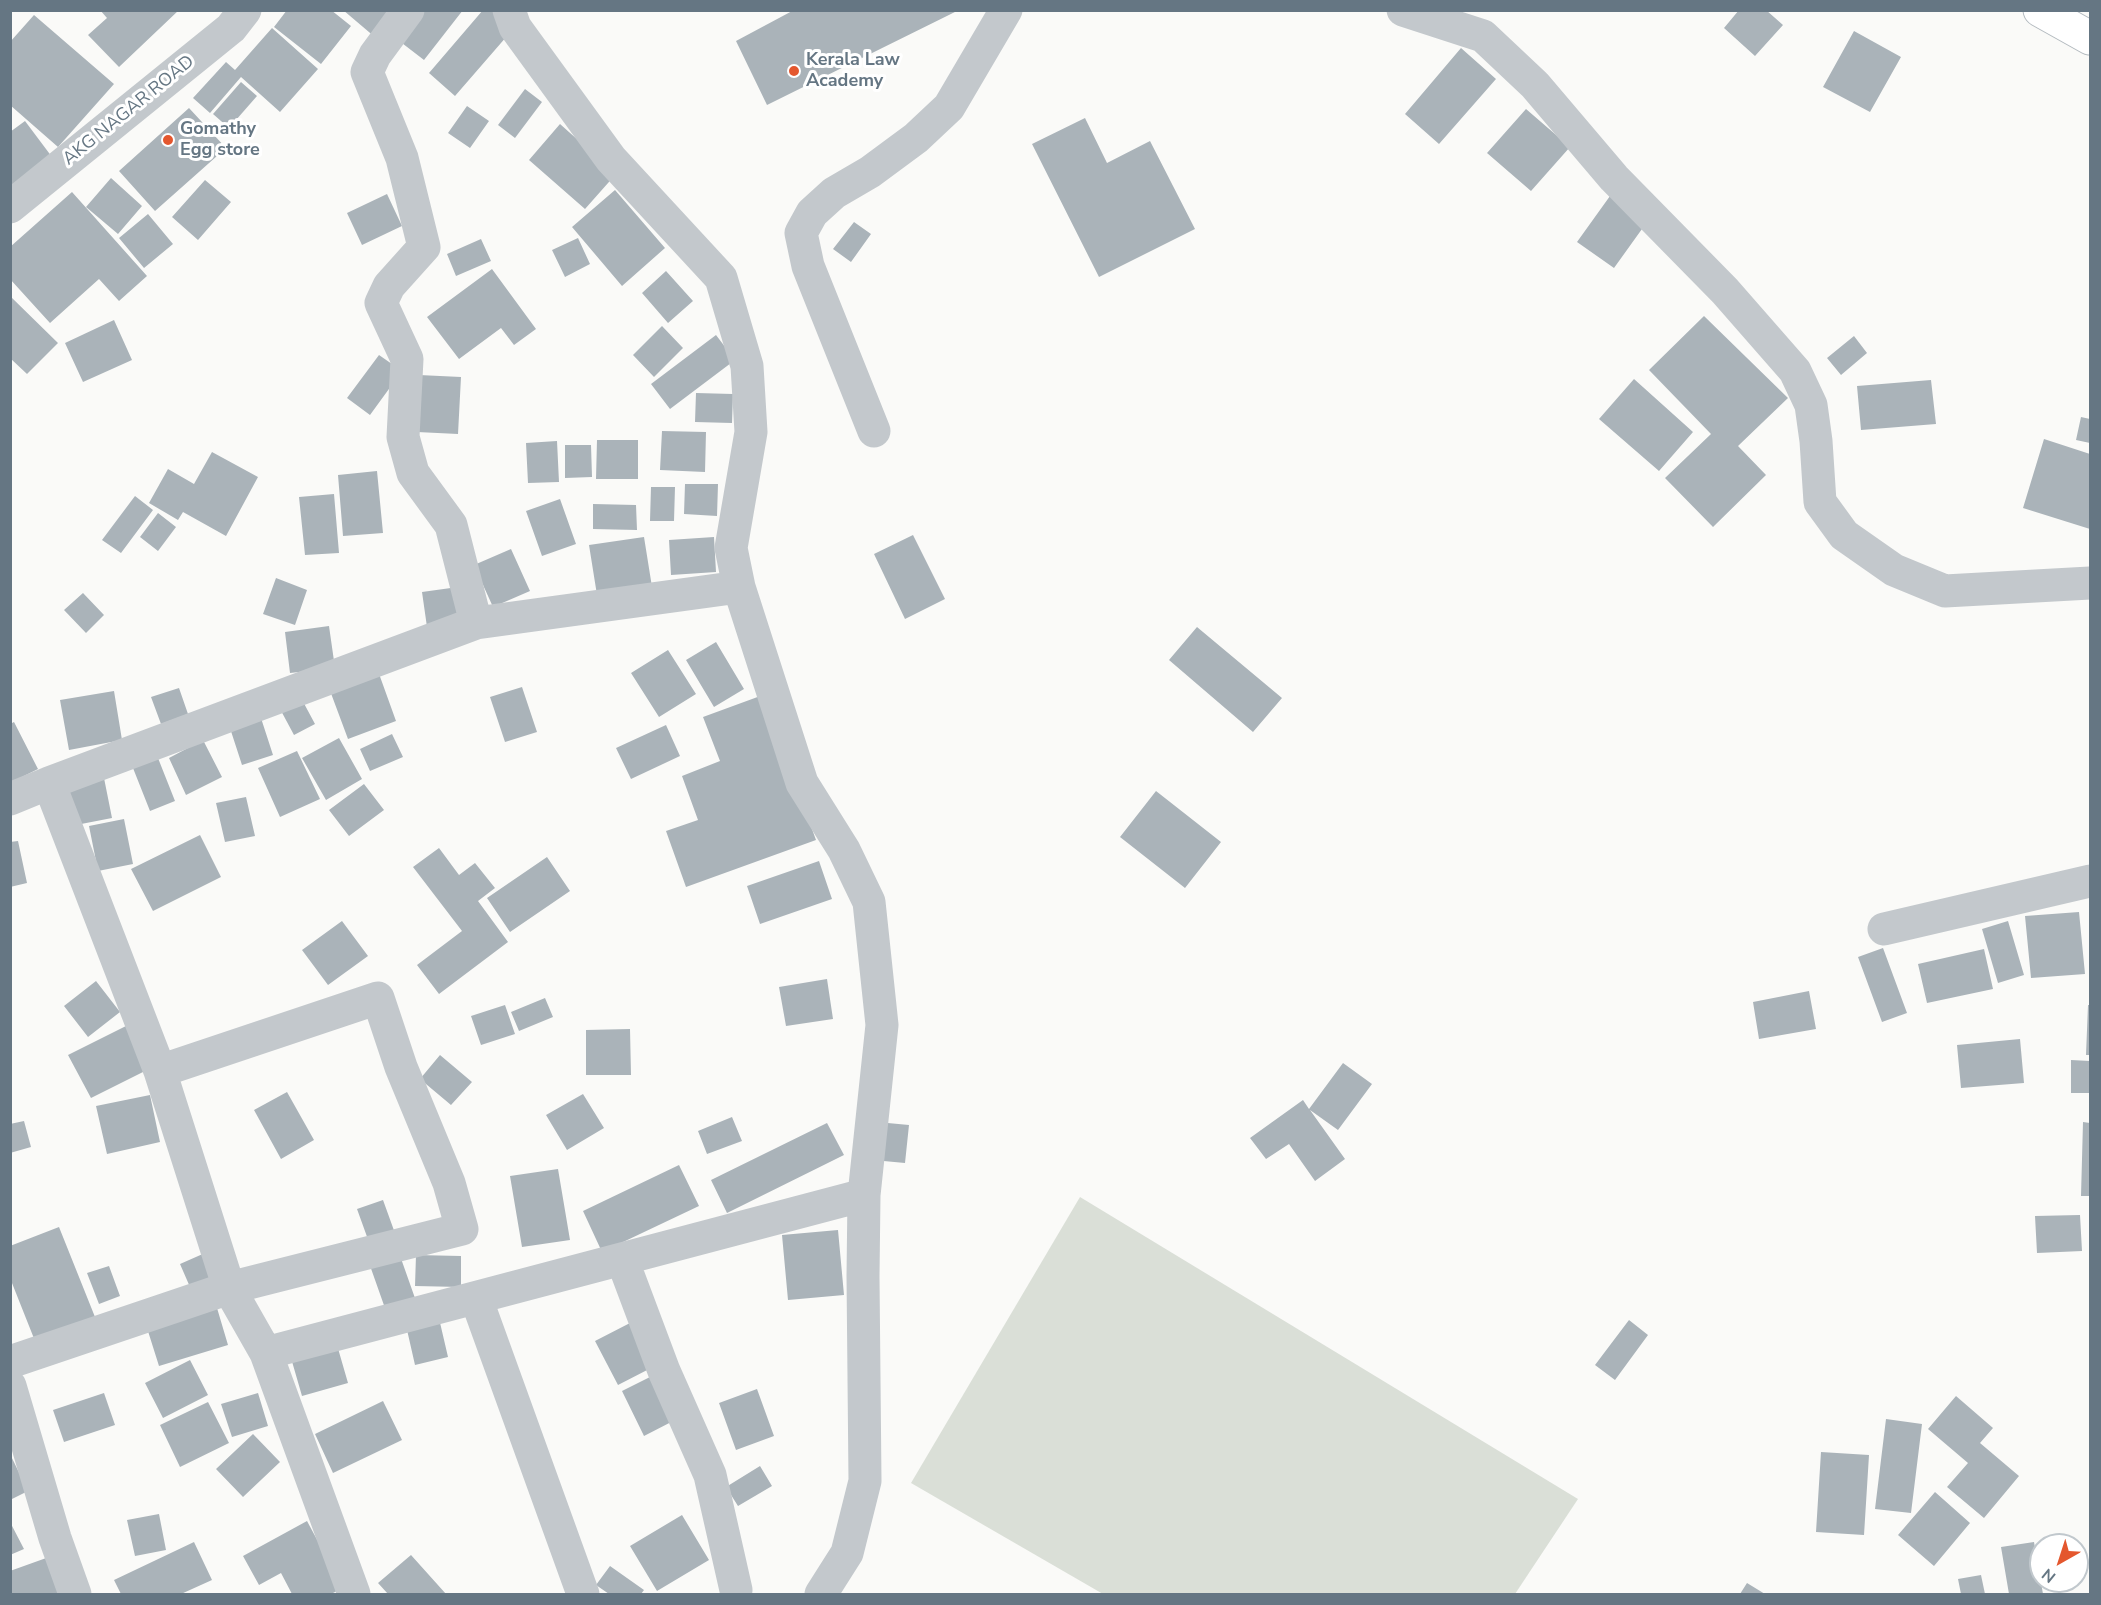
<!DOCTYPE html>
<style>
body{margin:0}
#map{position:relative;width:2101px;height:1605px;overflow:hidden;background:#fafaf8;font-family:"Nunito Sans",sans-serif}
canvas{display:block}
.frame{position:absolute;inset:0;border:12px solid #657683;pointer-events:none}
.north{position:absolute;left:2029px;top:1533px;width:60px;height:60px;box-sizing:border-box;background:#fff;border:2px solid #c1c8cd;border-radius:50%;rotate:219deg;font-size:16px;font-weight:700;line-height:24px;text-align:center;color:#657683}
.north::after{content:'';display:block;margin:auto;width:21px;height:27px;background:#e4572e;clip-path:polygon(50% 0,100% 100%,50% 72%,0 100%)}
</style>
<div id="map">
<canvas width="2101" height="1605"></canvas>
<div class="frame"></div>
<div class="north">N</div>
</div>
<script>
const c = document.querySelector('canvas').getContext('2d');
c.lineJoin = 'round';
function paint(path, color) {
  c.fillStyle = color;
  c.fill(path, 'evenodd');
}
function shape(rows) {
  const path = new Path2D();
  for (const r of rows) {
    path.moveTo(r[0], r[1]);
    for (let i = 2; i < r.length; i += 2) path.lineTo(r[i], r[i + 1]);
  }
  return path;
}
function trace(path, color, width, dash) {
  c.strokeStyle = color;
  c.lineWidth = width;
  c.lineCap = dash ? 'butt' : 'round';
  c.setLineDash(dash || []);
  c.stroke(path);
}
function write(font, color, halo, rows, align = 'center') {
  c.font = font + ' "Nunito Sans",sans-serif';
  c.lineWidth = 6;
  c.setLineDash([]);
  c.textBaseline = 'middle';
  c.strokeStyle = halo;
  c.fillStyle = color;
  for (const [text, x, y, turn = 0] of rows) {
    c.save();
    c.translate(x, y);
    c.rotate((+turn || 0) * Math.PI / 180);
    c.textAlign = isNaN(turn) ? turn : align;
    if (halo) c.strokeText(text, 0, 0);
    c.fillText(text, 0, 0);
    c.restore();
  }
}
paint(shape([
 [1080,1197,1578,1499,1515,1594,1103,1594,911,1483]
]), '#dadfd7');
paint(shape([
 [100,10,179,10,119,67,88,35,107,18],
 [287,10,331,10,351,26,321,64,274,27],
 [343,10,400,10,376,38],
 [421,10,463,10,424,60,398,40],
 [483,10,494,10,514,28,455,96,429,73],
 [794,10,959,10,767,105,736,41],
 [1739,10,1766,10,1783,25,1755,56,1724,28],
 [34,15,114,84,58,147,10,105,10,42],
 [272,28,318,69,280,112,241,77,210,113,193,98,226,62,235,70],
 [1854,31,1901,57,1870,112,1823,87],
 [1461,48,1496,79,1439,144,1405,114],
 [241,82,257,96,229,128,213,114],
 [525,89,542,102,515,138,498,125],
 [467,106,489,121,470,148,448,133],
 [189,108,226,148,155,211,119,171],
 [1526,109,1570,147,1531,191,1487,153],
 [1085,118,1107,163,1150,141,1195,229,1099,277,1032,144],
 [25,121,52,157,10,189,10,132],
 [560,124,616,174,585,209,529,160],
 [111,178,142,206,118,234,86,207],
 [205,180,231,202,198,240,172,217],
 [615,190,665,248,622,286,572,227],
 [72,192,147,276,119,301,99,279,50,323,10,279,10,247],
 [387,194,402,226,362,245,347,213],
 [1610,196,1647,222,1614,268,1577,242],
 [148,214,173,244,144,268,119,238],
 [854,222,871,234,851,262,833,249],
 [578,238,590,264,565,277,552,250],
 [481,239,491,261,456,276,447,254],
 [492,269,536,329,514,345,501,328,459,359,427,317],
 [666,271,693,301,668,323,642,293],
 [10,296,58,343,27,374,10,358],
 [1704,316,1788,398,1738,446,1766,475,1713,527,1665,478,1711,434,1649,370],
 [114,320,132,360,83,382,65,343],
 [662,326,683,348,654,377,633,355],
 [716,335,735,360,670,409,651,384],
 [1854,336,1867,353,1841,375,1827,358],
 [379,355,402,371,370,415,347,398],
 [419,375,461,377,458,434,417,432],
 [1634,379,1693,432,1659,471,1599,419],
 [1931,380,1936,424,1861,430,1857,386],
 [696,393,733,394,732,423,695,422],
 [2081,417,2090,419,2090,443,2076,440],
 [662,431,706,432,705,472,660,470],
 [2044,439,2090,454,2090,529,2023,508],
 [597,440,638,440,638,479,596,479],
 [557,441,559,482,528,483,526,443],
 [565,445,591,445,592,477,565,478],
 [212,452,258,477,226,536,183,512,178,520,149,503,168,469,194,484],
 [377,471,383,533,343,536,338,475],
 [685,484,718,484,717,516,684,514],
 [651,487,675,487,674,521,650,521],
 [334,494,339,553,305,555,299,497],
 [135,496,153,510,121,553,102,540],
 [560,499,576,544,542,556,526,511],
 [593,504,636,505,637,530,593,529],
 [158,513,176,527,158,551,140,537],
 [913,535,945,599,905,619,874,554],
 [644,537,652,587,597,595,589,545],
 [714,537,716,572,671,575,669,540],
 [511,549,530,591,493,607,474,565],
 [276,578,307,590,295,625,263,614],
 [458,587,463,622,427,627,422,592],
 [83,593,104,615,86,633,64,610],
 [329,626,335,668,290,673,285,632],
 [1197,627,1282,698,1253,732,1169,660],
 [716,642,744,689,714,707,686,660],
 [668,650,696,694,659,717,631,673],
 [378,671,396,721,348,739,329,688],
 [522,687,537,732,505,742,490,697],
 [179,688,188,714,161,724,151,697],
 [114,691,122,740,69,750,60,700],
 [763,695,816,840,686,887,666,831,698,820,682,776,720,761,703,717],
 [300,696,315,724,294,735,279,707],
 [260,715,273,755,242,765,229,725],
 [14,722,38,769,10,783,10,724],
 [666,725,680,756,631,779,616,748],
 [392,734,403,757,370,771,360,749],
 [339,738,362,779,326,800,302,758],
 [203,740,222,777,186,795,169,758],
 [297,751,320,799,280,817,258,768],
 [156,753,175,801,150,811,131,763],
 [103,773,112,818,76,825,67,780],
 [364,784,384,810,349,836,329,810],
 [1156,791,1221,842,1185,888,1120,837],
 [246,797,255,836,225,842,216,803],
 [124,819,133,864,98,871,89,826],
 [200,835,221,877,153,911,131,869],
 [18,841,27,883,10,887,10,842],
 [439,848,459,875,475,863,495,888,478,901,508,942,439,994,417,965,462,931,413,867],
 [547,857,570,891,510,932,487,898],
 [819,861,832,899,760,924,747,886],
 [2079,912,2085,974,2031,978,2025,916],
 [342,921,368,956,328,985,302,950],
 [2008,921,2024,975,1998,983,1982,929],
 [1883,948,1907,1013,1882,1022,1858,957],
 [1984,949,1993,989,1927,1003,1918,964],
 [827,979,833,1019,786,1026,779,987],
 [96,981,120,1012,88,1037,64,1006],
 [1809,991,1816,1029,1759,1039,1753,1002],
 [545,998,553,1017,519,1031,511,1012],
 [505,1005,515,1034,481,1045,471,1016],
 [2088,1005,2090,1005,2090,1055,2086,1055],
 [126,1026,149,1069,91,1098,68,1055],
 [630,1029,631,1075,586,1075,586,1030],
 [2020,1039,2024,1083,1961,1088,1957,1045],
 [440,1055,472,1082,451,1105,420,1079],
 [2071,1060,2090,1061,2090,1093,2071,1093],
 [1343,1063,1372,1084,1338,1130,1310,1110,1345,1159,1315,1181,1289,1144,1266,1159,1250,1138,1303,1100,1309,1109],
 [287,1092,314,1140,281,1159,254,1110],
 [583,1094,604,1128,567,1150,546,1115],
 [150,1095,160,1142,107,1154,96,1106],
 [732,1117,742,1141,707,1154,698,1131],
 [24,1121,31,1147,10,1153,10,1124],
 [877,1122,909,1125,905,1163,873,1160],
 [2083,1122,2090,1123,2090,1196,2081,1196],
 [827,1123,844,1155,727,1213,711,1180],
 [679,1165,699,1206,602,1252,583,1211],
 [558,1169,570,1240,522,1247,510,1176],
 [383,1200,396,1236,370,1245,357,1209],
 [2080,1215,2082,1251,2037,1253,2035,1216],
 [59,1227,95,1317,35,1341,10,1278,10,1246],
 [838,1230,844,1295,788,1300,782,1235],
 [398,1250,416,1301,386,1311,368,1260],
 [205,1253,215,1277,190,1287,180,1264],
 [416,1255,461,1256,461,1287,415,1286],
 [109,1266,120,1296,99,1304,87,1273],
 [217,1308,228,1345,159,1366,147,1328],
 [438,1314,448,1357,415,1365,405,1321],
 [1629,1320,1648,1335,1615,1380,1595,1365],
 [630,1323,653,1367,618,1385,595,1341],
 [337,1345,348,1383,302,1396,291,1358],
 [190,1360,208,1395,163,1418,145,1383],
 [656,1374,679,1418,644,1436,622,1391],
 [757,1389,774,1436,736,1450,719,1403],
 [104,1393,115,1425,64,1442,53,1410],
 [258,1393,268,1426,232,1437,221,1404],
 [1956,1396,1993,1428,1980,1443,2019,1476,1984,1518,1947,1487,1968,1463,1928,1429],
 [383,1401,402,1440,333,1473,315,1434],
 [208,1402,229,1443,180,1467,160,1425],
 [1886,1419,1922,1424,1911,1513,1875,1509],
 [253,1434,280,1462,243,1497,216,1469],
 [1821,1452,1869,1455,1864,1535,1816,1532],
 [10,1454,28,1491,10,1500],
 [760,1466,772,1486,738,1506,726,1487],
 [1935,1492,1970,1523,1934,1566,1898,1535],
 [159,1514,166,1550,135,1556,127,1520],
 [682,1515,709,1560,657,1591,630,1546],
 [307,1521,343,1588,331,1594,292,1594,281,1573,259,1585,243,1556],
 [10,1522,24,1549,10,1555],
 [194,1542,212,1580,181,1594,121,1594,114,1580],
 [2034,1542,2043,1594,2009,1594,2001,1547],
 [411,1555,446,1594,388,1594,378,1583],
 [49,1557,64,1594,10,1594,10,1571],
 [610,1566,644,1590,641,1594,609,1594,596,1585],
 [1981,1575,1985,1594,1961,1594,1958,1579],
 [1747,1583,1765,1594,1740,1594]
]), '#aab3b9');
const secondary = shape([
 [2040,10,2090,38]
]);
trace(secondary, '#b3babf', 35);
trace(shape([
 [408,10,375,55,367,72,402,158,424,247,389,286,381,303,407,359,403,437,413,473,451,525,476,623],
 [509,10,515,27,611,159,721,278,747,366,751,432,731,548,739,587,802,783,844,850,869,902,882,1025,864,1195,863,1276,865,1481,847,1553,821,1594],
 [1403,10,1483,36,1535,85,1614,178,1725,291,1795,371,1811,405,1816,441,1820,502,1844,535,1894,570,1945,591,2090,583],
 [10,207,231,28,245,10],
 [874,431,808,266,801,233,812,213,834,193,870,172,916,138,949,107,1006,10],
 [49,783,160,1071,229,1288,266,1353,354,1594],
 [10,799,49,783,476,623,739,587],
 [1884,929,2090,881],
 [622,1259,664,1371,710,1475,736,1590],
 [476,1298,583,1594],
 [266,1353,864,1195],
 [10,1362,229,1288,462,1229,449,1183,401,1067,378,998,160,1071],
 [10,1386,55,1538,75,1594]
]), '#c3c8cc', 33);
trace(secondary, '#fff', 33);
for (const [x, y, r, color] of [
 [794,71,6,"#e4572e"],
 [168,140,6,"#e4572e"]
]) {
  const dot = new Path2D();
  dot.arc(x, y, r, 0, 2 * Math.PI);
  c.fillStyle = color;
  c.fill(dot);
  trace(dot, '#fff', 2);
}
write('bold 18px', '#657683', '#fff', [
 ["Kerala Law",806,61],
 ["Academy",806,82],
 ["Gomathy",180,130],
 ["Egg store",180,151]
], 'left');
write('18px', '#657683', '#fff', [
 ["AKG NAGAR ROAD",129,111,-39]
]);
</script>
